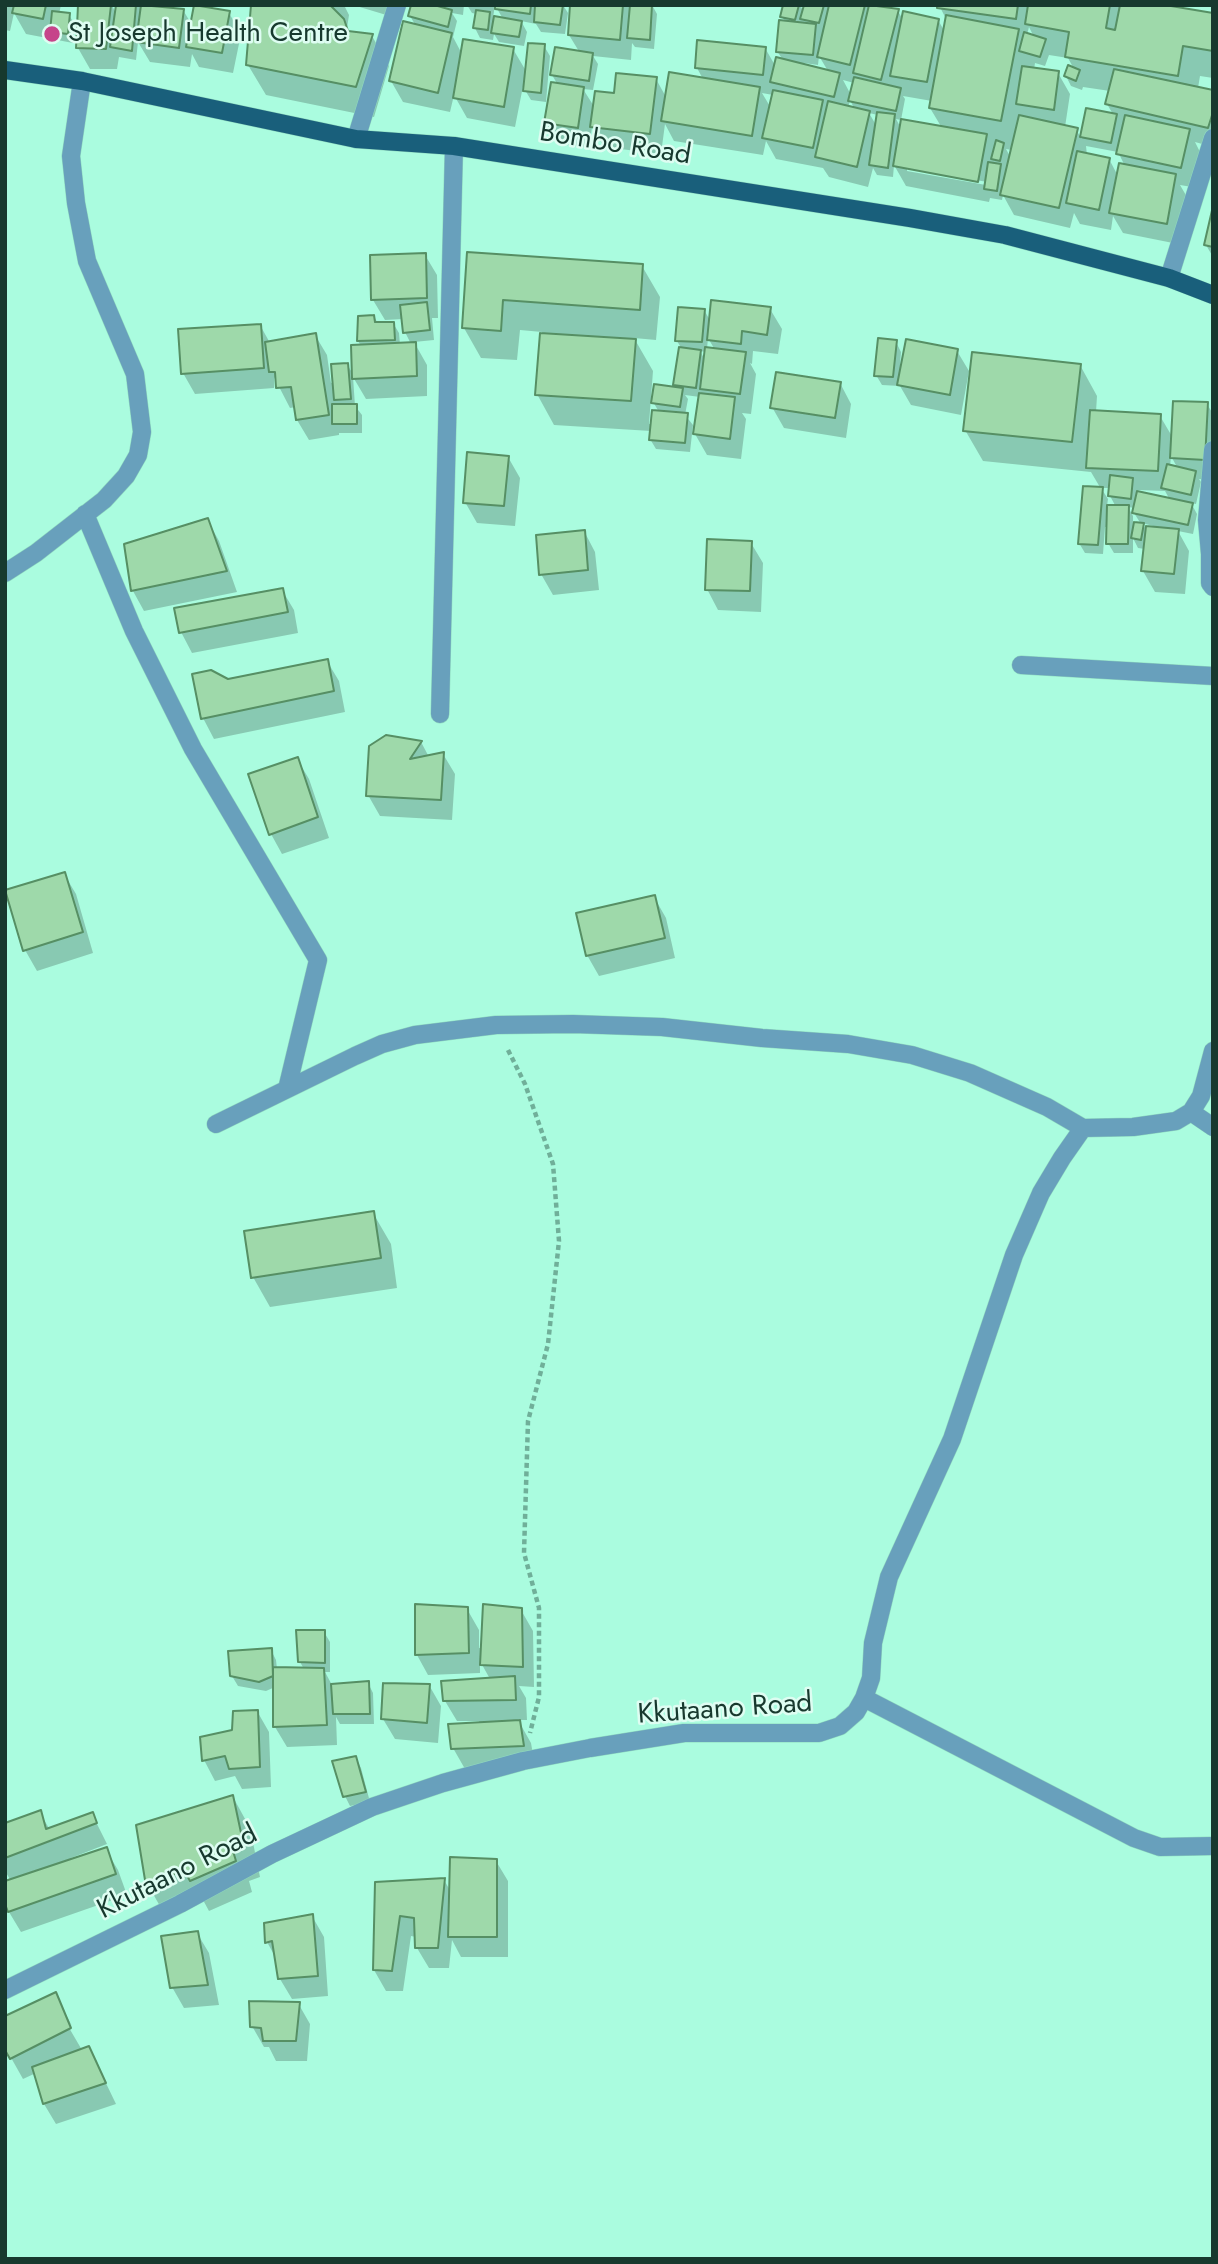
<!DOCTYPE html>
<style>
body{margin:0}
#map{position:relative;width:1218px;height:2264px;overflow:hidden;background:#aafcdf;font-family:Jost,sans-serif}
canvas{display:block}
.frame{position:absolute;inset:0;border:7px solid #17392e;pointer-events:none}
</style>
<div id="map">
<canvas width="1218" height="2264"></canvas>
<div class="frame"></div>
</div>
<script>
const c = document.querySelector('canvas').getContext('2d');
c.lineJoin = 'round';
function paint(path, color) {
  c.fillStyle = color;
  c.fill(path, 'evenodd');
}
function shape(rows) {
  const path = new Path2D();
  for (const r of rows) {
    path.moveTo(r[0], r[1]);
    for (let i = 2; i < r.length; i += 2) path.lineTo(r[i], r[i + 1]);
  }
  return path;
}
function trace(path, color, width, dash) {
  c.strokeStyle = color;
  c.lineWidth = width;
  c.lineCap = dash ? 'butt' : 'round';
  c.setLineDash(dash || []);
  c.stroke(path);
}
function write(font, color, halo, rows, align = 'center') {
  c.font = font + ' Jost,sans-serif';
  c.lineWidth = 5;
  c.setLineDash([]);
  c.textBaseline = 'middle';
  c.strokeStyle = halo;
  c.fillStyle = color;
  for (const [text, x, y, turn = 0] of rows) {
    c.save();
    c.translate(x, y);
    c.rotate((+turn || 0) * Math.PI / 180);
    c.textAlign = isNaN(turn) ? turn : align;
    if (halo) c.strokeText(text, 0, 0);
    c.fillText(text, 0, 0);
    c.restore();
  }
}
paint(shape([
 [5,5,61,5,59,14,69,15,75,25,73,43,26,34,14,13,10,31,5,30],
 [80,5,112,5,116,14,118,5,143,5,183,10,192,25,229,13,241,34,233,73,199,67,192,54,190,67,150,62,138,42,136,60,119,57,117,69,90,69,78,48],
 [253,5,344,5,349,15,347,28,350,33,372,36,389,66,374,117,266,95,248,65],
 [353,5,396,5,393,17],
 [413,5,464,5,463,15,452,13,457,21,453,37,462,54,513,49,526,71,515,127,467,118,454,95,450,112,403,102,391,81,416,26,410,16],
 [467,5,495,5,493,18,503,19,495,5,563,5,568,13,565,34,541,32,536,24,521,21,527,32,524,46,499,42,494,34,493,40,480,38,475,28,477,14,472,13],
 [572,5,652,5,657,14,654,49,635,47,632,43,631,60,593,56,598,64,593,90,583,89,595,108,615,95,656,79,666,97,703,79,697,68,765,48,776,67,783,60,777,51,786,23,782,17,785,5,800,5,804,12,806,5,869,5,871,8,874,5,898,11,903,20,938,20,945,32,947,21,939,5,1155,5,1213,15,1213,78,1200,76,1198,88,1213,92,1213,147,1195,142,1200,152,1192,187,1180,185,1187,197,1178,244,1123,233,1113,216,1111,230,1080,224,1074,213,1070,228,1014,215,1003,195,1002,200,990,198,989,202,906,186,894,165,893,177,877,175,873,168,868,187,829,177,823,168,776,159,766,141,763,155,674,141,665,124,661,154,604,147,592,127,589,148,558,144,546,123,558,85,552,75,580,53,569,35],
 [1029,27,1034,37,1027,35],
 [1049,55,1068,58,1074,69,1066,76,1071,86,1082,90,1083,87,1110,91,1107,104,1114,116,1087,110,1082,139,1076,130,1065,127,1070,94,1058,73,1034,70,1035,63,1045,66],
 [819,56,828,71,804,66,804,63,818,65],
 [843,80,854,83,851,95],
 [762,93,773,95,771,108],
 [903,96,932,101,930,108,942,128,901,128,896,119,901,120,905,99],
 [850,100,855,110,848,108],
 [869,113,878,115,876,125],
 [1086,146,1118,152,1125,166,1118,176,1109,159,1087,155],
 [1006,149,1012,150,1011,158],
 [907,167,987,182,986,185,907,171],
 [544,46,550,56,546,102,531,100,525,90],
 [1213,214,1213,257,1206,245],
 [469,254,642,266,660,297,656,340,634,338,653,371,649,424,652,424,659,412,652,400,678,389,675,384,680,346,677,341,704,310,711,322,770,309,782,329,778,354,753,351,752,364,750,363,756,374,751,414,742,413,746,419,741,459,707,455,695,434,700,397,685,395,688,399,685,415,693,425,690,452,656,449,650,439,651,431,554,425,537,394,542,332,520,330,517,360,481,358,464,328],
 [708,338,715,350,707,349],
 [700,351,706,352,705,360],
 [425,255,437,275,438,318,432,318,434,340,414,342,427,365,427,396,366,399,353,377,355,406,362,415,362,433,339,433,339,435,309,440,297,420,296,407,290,408,274,377,274,388,195,394,183,373,260,325,270,343,315,335,327,355,331,383,334,382,347,364,354,376,361,346,358,341,374,316,378,324,393,323,399,333,400,345,411,344,405,332,403,319,385,320,373,300],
 [896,342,901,352,900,365,903,365,957,351,969,371,961,415,911,405,900,386,882,385,876,375],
 [1080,365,1097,396,1096,412,1160,416,1173,438,1207,404,1213,414,1213,480,1199,479,1201,482,1196,504,1191,503,1197,514,1193,534,1178,531,1189,551,1185,594,1155,592,1143,571,1145,549,1138,548,1133,538,1133,553,1114,553,1108,543,1108,527,1105,527,1103,554,1085,553,1079,543,1101,489,1091,472,983,461,965,430],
 [1171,456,1178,469,1170,467],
 [1101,488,1111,488,1110,496,1116,507,1107,506,1108,499],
 [1138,490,1165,491,1170,500,1138,493],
 [1128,507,1135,508,1134,513,1141,524,1133,523,1133,516],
 [1142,523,1157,527,1157,529,1145,528],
 [840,383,851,404,846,438,784,428,772,407],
 [508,457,520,478,515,526,477,523,465,502],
 [208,521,219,541,237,592,144,611,133,591],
 [584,531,595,552,599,590,553,595,541,574],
 [751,543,763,563,761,612,718,610,707,589],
 [282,590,294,610,298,633,192,653,181,632],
 [327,661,339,681,345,712,214,739,203,718,228,681],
 [421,742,429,757,443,754,455,774,452,820,380,816,368,795],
 [297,759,309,779,329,838,282,854,271,834],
 [64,874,76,894,93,953,37,971,25,950],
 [654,897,666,918,675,958,599,976,587,955],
 [373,1213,391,1244,397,1288,270,1307,253,1277],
 [467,1609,479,1630,479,1648,482,1648,521,1610,533,1631,534,1687,519,1686,526,1698,527,1720,518,1720,531,1743,535,1766,465,1769,453,1748,479,1724,479,1721,457,1721,445,1701,490,1679,480,1661,480,1673,428,1675,417,1655],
 [324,1632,330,1642,330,1672,325,1672,332,1685,368,1683,373,1693,374,1724,340,1724,336,1717,337,1745,287,1747,275,1727,275,1687,266,1691,238,1686,232,1676,271,1650,276,1660,277,1669,304,1669,300,1662],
 [429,1685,441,1706,438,1743,395,1739,383,1719],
 [257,1711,269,1732,271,1787,242,1789,235,1776,215,1781,204,1760],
 [356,1758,361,1768,370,1802,350,1806,345,1796],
 [233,1797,250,1828,260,1877,249,1881,252,1892,209,1911,203,1900,165,1915,148,1885],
 [40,1813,50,1830,92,1814,107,1844,71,1858,72,1861,106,1850,118,1870,127,1895,21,1932,9,1912,5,1898,11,1881,5,1871,5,1825],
 [496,1861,508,1881,508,1957,461,1957,452,1940,449,1968,429,1968,417,1948,416,1937,411,1936,403,1991,386,1991,374,1970,377,1883,444,1880,451,1892],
 [312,1916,324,1937,328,1996,292,1999,280,1979,277,1960,267,1942],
 [197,1933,209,1953,219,2005,184,2008,172,1987],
 [55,1994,72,2026,68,2020,65,2021,82,2050,89,2048,116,2104,56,2124,44,2104,36,2073,23,2079,5,2047],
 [298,2003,310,2024,307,2061,276,2061,269,2047,264,2047,252,2026]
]), '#0003');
const building = shape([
 [14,5,46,5,43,19,12,13,14,5],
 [78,5,111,5,106,49,76,48,78,5],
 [116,5,136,5,132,51,110,47,116,5],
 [141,5,184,9,179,48,136,42,141,5],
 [194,5,230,11,222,53,186,47,194,5],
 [251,5,330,5,344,19,348,31,373,34,356,87,246,65,251,5],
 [411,5,434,5,452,10,448,27,408,16,411,5],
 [495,5,531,5,530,14,495,9,495,5],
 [535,5,563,5,560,25,534,22,535,5],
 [570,5,623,5,620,40,568,35,570,5],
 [630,5,652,5,650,40,627,38,630,5],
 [783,5,799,5,795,20,780,17,783,5],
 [804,5,824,5,819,23,800,19,804,5],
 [829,5,865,5,850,65,817,57,829,5],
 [869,5,899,9,881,80,853,73,869,5],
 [937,5,1018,5,1016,19,937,8,937,5],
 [1028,5,1110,5,1106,28,1115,30,1120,5,1165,5,1213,13,1213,51,1183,46,1178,76,1065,57,1069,32,1025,24,1028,5],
 [476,10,490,12,488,30,473,28,476,10],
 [52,11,70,13,68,34,50,32,52,11],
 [903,11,939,19,927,82,890,76,903,11],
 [946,15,1019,29,1001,121,929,108,946,15],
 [494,16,522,21,519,37,491,33,494,16],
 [779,20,816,24,813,55,776,52,779,20],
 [403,21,452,33,438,93,389,81,403,21],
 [1024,32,1046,39,1040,57,1019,51,1024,32],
 [463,39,514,47,504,107,453,98,463,39],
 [697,40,766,47,763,75,695,68,697,40],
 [528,43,545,44,541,93,523,91,528,43],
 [555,47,593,53,589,81,550,75,555,47],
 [776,57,840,73,834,97,770,82,776,57],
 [1068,65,1080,70,1076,81,1064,76,1068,65],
 [1022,66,1059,71,1054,110,1016,104,1022,66],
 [1114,69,1213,90,1213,112,1208,128,1105,104,1114,69],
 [669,72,760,87,752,136,661,121,669,72],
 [616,73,657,77,650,134,590,127,595,91,614,93,616,73],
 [854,77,901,88,896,111,848,101,854,77],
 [551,82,584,87,578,128,544,123,551,82],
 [773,90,823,100,813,148,762,138,773,90],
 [828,101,870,111,857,167,815,157,828,101],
 [1086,108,1117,114,1111,143,1080,137,1086,108],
 [877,112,895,114,888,168,869,165,877,112],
 [1019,115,1078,128,1059,208,1000,195,1019,115],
 [1125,115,1190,129,1181,168,1116,154,1125,115],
 [901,119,987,134,978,182,893,166,901,119],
 [996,140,1004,143,1000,161,991,159,996,140],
 [1077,151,1110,158,1099,210,1066,203,1077,151],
 [988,162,1001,164,997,191,984,189,988,162],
 [1119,163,1176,174,1167,224,1109,213,1119,163],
 [1213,206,1213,247,1204,245,1213,206],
 [467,252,643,264,640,310,503,300,501,331,462,328,467,252],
 [426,253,427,298,371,300,370,255,426,253],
 [711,300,771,307,767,335,742,331,741,344,707,340,711,300],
 [427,302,430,330,403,333,400,305,427,302],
 [678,307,705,309,702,342,675,341,678,307],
 [374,315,375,322,394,322,395,340,357,341,358,316,374,315],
 [261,324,264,368,181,374,178,329,261,324],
 [316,333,329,415,296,420,291,387,276,388,275,372,269,372,265,342,316,333],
 [540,333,636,339,631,401,535,395,540,333],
 [878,338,897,340,893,377,874,376,878,338],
 [906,339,958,349,950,395,897,385,906,339],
 [416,342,417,376,352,379,351,345,416,342],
 [679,347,701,350,696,388,673,385,679,347],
 [705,347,746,352,740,394,700,389,705,347],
 [972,352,1081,364,1072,442,963,431,972,352],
 [348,363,351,399,334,400,331,364,348,363],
 [776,372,841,382,835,418,770,408,776,372],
 [654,384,683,388,680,407,651,403,654,384],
 [699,393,735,397,730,439,693,434,699,393],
 [1173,401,1208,402,1205,460,1170,458,1173,401],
 [332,404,357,404,357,424,332,424,332,404],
 [652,410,688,413,685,443,649,440,652,410],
 [1090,410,1161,414,1158,471,1086,468,1090,410],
 [467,452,509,456,504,506,463,503,467,452],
 [1167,464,1196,471,1191,495,1161,488,1167,464],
 [1110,475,1133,478,1131,499,1108,496,1110,475],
 [1083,486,1103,487,1098,545,1078,544,1083,486],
 [1137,491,1193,503,1188,525,1132,513,1137,491],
 [1107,505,1129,505,1128,544,1106,544,1107,505],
 [208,518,227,571,131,591,124,544,208,518],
 [1134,522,1144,523,1141,540,1131,538,1134,522],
 [1146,526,1179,529,1174,574,1141,571,1146,526],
 [585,530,588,570,539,575,536,535,585,530],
 [707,539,752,541,750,591,705,590,707,539],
 [283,588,288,612,179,633,174,608,283,588],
 [328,659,334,691,201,719,192,674,211,670,228,679,328,659],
 [386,735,422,741,410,759,444,752,441,800,366,796,369,746,386,735],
 [298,757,318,817,269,835,248,774,298,757],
 [65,872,83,932,23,951,5,890,65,872],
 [655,895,665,938,586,956,576,913,655,895],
 [374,1211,381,1258,251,1278,244,1231,374,1211],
 [415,1604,468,1607,469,1653,415,1655,415,1604],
 [483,1604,522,1608,523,1667,480,1665,483,1604],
 [296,1630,325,1630,325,1663,298,1662,296,1630],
 [272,1648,273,1676,259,1682,230,1676,228,1651,272,1648],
 [273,1667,324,1668,327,1725,273,1727,273,1667],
 [515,1676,516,1700,443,1701,441,1681,515,1676],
 [369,1681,370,1714,333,1714,331,1684,369,1681],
 [383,1683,430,1684,427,1723,381,1719,383,1683],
 [258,1710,260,1767,229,1769,225,1756,202,1761,200,1737,232,1730,233,1711,258,1710],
 [520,1720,524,1746,451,1749,448,1724,520,1720],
 [356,1756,366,1792,343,1797,332,1761,356,1756],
 [233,1795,244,1847,233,1851,236,1861,190,1881,184,1870,146,1886,136,1825,233,1795],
 [41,1810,46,1829,93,1812,97,1823,5,1858,5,1823,41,1810],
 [107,1847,116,1874,8,1912,5,1904,5,1881,107,1847],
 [450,1857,497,1859,497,1937,448,1937,450,1857],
 [445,1878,438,1948,415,1948,414,1918,400,1916,392,1971,373,1970,375,1882,445,1878],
 [313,1914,318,1976,278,1979,272,1941,265,1943,264,1923,313,1914],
 [198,1931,208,1985,170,1988,161,1936,198,1931],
 [56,1992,71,2028,10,2059,5,2050,5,2016,56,1992],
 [249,2001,300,2002,296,2041,263,2041,261,2028,250,2027,249,2001],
 [89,2046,106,2083,43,2104,32,2067,89,2046]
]);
paint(building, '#9ed9aa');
trace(building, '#568f64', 2);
const street = shape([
 [356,139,397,5],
 [1169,278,1213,138],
 [1213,450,1207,520,1210,554,1210,583,1213,587],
 [85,514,134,631,193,749,318,960,287,1089],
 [5,573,36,553,104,500,126,476,138,455,142,432,135,374,87,261,76,203,71,156,82,81],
 [1021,665,1213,676],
 [440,714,454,146],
 [1191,1112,1213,1127],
 [216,1124,355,1056,382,1044,415,1035,496,1025,573,1024,662,1027,762,1038,848,1044,912,1055,970,1073,1047,1107,1083,1128],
 [864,1698,1134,1838,1160,1847,1213,1846],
 [5,1990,180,1904,272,1854,372,1807,443,1783,523,1761,590,1748,684,1733,819,1733,840,1726,856,1712,864,1698,871,1678,873,1643,889,1577,952,1439,1014,1255,1041,1193,1062,1158,1083,1128,1133,1127,1176,1121,1191,1112,1201,1096,1213,1051]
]);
const primary = shape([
 [5,70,82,81,356,139,454,146,910,218,1005,235,1169,278,1213,295]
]);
trace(street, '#90d9bf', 19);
trace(primary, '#90d9bf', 19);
trace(shape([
 [508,1050,525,1084,553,1164,559,1241,548,1344,528,1421,524,1553,539,1608,539,1697,530,1733]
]), '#70af99', 4.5, [5, 3.5]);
trace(street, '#68a0bc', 18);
trace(primary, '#195f7b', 18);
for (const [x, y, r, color] of [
 [52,34,9,"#c6448a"]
]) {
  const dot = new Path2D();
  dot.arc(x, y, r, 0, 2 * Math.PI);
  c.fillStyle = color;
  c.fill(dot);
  trace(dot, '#defdf2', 2.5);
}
write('28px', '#17392e', '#defdf2', [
 ["St Joseph Health Centre",68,34]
], 'left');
write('28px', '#17392e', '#defdf2', [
 ["Bombo Road",615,145,9],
 ["Kkutaano Road",725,1710,-4],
 ["Kkutaano Road",178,1873,-27]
]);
</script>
